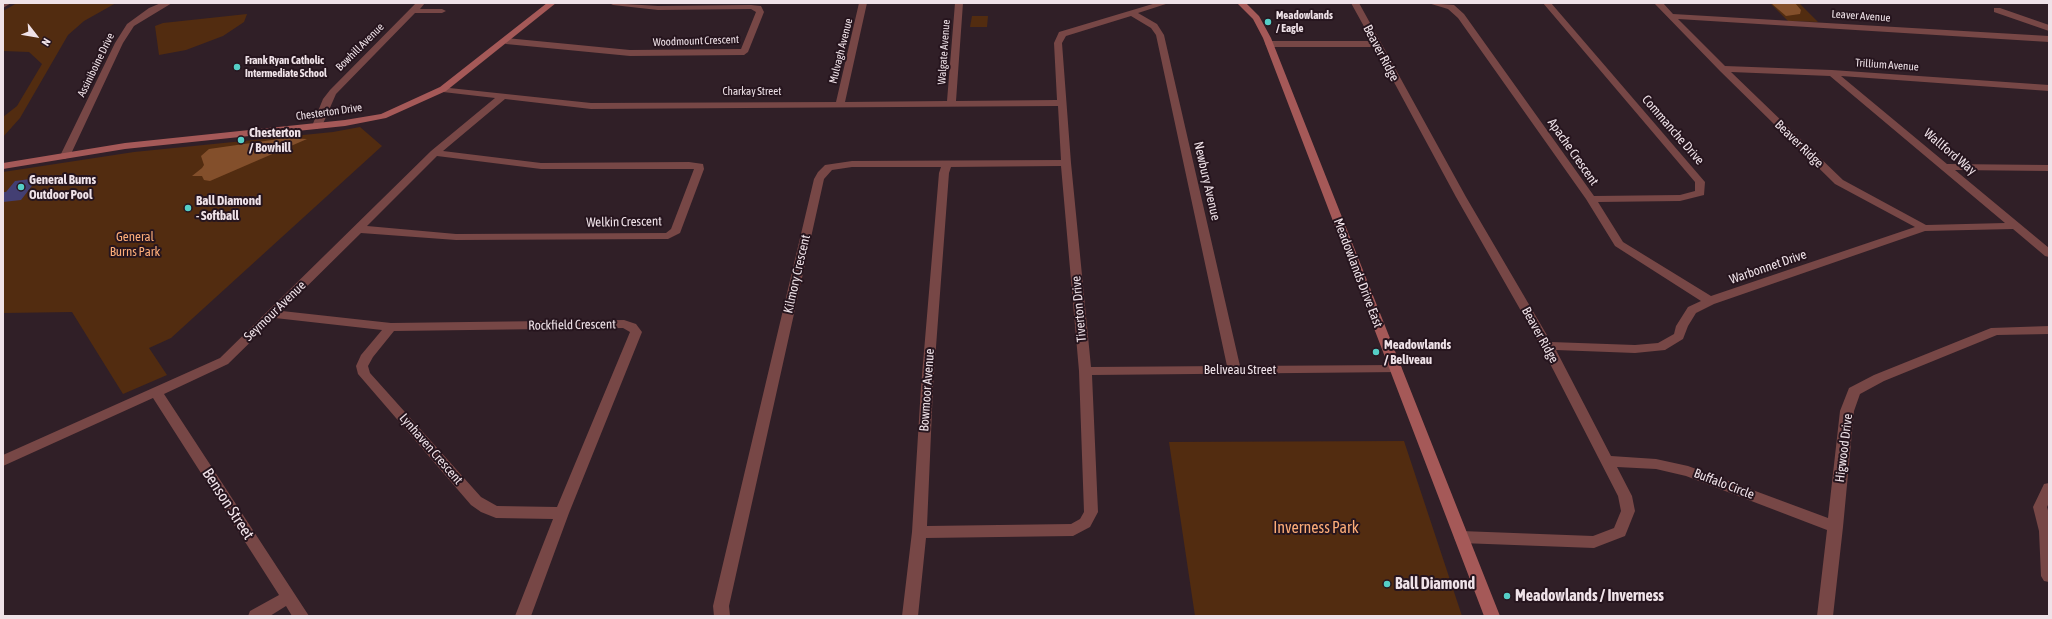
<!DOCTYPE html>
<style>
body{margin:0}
#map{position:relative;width:2052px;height:619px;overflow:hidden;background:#301f27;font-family:"Asap Condensed",sans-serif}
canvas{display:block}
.frame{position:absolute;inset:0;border:4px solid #efe2e8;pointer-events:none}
.north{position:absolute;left:16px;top:16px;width:40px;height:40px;-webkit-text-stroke:3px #26151e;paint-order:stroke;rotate:121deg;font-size:11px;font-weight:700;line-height:16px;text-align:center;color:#efe2e8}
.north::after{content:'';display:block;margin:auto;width:14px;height:18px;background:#efe2e8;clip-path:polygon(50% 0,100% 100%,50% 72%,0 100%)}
</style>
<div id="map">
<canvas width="2052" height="619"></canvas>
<div class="frame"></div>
<div class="north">N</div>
</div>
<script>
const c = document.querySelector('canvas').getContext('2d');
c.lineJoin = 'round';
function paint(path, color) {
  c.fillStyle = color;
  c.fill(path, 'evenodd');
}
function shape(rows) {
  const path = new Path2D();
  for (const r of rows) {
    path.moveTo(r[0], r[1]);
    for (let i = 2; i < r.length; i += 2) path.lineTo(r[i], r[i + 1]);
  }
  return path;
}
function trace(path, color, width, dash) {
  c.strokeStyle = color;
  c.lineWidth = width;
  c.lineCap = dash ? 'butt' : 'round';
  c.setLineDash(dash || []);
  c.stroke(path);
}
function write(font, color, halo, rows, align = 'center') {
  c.font = font + ' "Asap Condensed",sans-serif';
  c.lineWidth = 4;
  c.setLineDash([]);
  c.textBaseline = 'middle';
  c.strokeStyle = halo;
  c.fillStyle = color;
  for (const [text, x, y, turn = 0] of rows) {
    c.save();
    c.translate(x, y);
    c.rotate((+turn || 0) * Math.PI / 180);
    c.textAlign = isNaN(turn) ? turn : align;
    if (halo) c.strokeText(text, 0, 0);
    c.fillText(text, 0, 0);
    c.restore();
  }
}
paint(shape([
 [17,3,116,3,84,21,68,35,20,118,3,137,3,117,17,106,42,64,29,52,3,51,3,11],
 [1770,3,1799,3,1818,22,1788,21],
 [247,14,244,22,223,36,186,50,159,55,155,26,163,23],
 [972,16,988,16,987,27,970,27],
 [360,127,382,146,171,338,149,348,167,375,123,394,72,312,3,313,3,172,134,152,333,132],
 [1404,441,1462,616,1195,616,1169,442]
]), '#522c10');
paint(shape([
 [1771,3,1795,3,1801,10,1800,14,1786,16],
 [286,138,307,139,210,181,204,180,202,176,192,176,202,168,204,165,201,156,209,149]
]), '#834f2b');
paint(shape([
 [38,178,21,200,3,202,3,192,6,192,15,181]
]), '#433f73');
paint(shape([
 [3,3,11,3,3,8,3,3],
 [161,3,172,3,134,26,123,43,70,156,65,159,61,158,60,156,115,43,127,24,149,8,161,3],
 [416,3,425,3,420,9,442,9,446,11,442,13,415,13,336,94,322,126,317,129,314,128,312,126,323,99,330,90,416,3],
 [609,3,658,6,751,5,761,6,764,12,748,52,744,55,630,56,506,44,502,41,506,38,630,50,741,49,756,12,751,9,658,10,613,5,609,3],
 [859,3,867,3,845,102,947,101,955,3,963,3,956,101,1057,100,1054,43,1059,32,1156,3,1169,3,1138,13,1157,24,1164,35,1240,366,1396,365,1401,366,1402,369,1401,372,1092,375,1098,512,1090,527,1073,536,926,538,918,616,902,616,912,532,921,387,939,173,941,167,852,167,832,170,824,179,729,606,730,616,714,616,713,606,814,179,818,172,825,165,852,161,1061,160,1058,106,591,109,505,99,443,151,541,163,689,162,703,164,704,169,680,233,668,239,456,240,361,233,282,311,391,323,624,320,636,324,642,332,569,513,531,616,515,616,553,519,496,518,481,512,471,505,358,374,356,366,361,355,382,330,275,318,228,364,164,394,309,616,292,616,286,606,270,616,248,616,250,611,279,595,153,398,3,466,3,455,220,358,431,151,495,98,443,92,440,91,440,87,591,103,836,102,859,3],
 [1131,16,1151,28,1156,35,1227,366,1091,367,1071,163,1062,43,1066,36,1131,16],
 [437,156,541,169,694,169,671,229,666,233,456,234,367,226,437,156],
 [1061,166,1079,371,1084,512,1080,519,1071,524,927,526,933,387,949,173,951,167,1061,166],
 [623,328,630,332,557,507,497,506,481,497,370,373,368,366,373,357,394,331,623,328],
 [1351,3,1359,3,1466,197,1551,342,1635,345,1658,343,1674,334,1676,326,1688,307,1701,301,1615,246,1586,199,1458,18,1448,9,1428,3,1454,5,1464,14,1594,196,1680,195,1695,191,1695,182,1543,3,1551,3,1705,182,1704,195,1680,201,1598,202,1623,242,1711,296,1915,227,1835,184,1720,71,1654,3,1663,3,1673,14,2049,36,2049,42,1678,19,1725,66,1832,70,2049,85,2049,91,1841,76,1947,164,2049,165,2049,171,1955,170,2049,248,2049,257,2045,256,2013,229,1925,231,1714,304,1696,313,1688,326,1683,339,1665,350,1635,353,1556,350,1611,456,1656,459,1688,466,1828,518,1840,411,1849,388,1874,375,1991,328,2049,326,2049,334,1997,335,1884,381,1860,394,1854,411,1843,527,1833,616,1817,616,1827,530,1686,476,1656,469,1617,467,1632,496,1635,511,1625,536,1599,546,1594,548,1461,543,1456,541,1454,537,1456,533,1461,531,1593,536,1614,528,1621,511,1618,496,1541,346,1456,197,1375,47,1269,47,1265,44,1269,41,1372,41,1351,3],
 [1731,72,1830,76,2005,223,1926,225,1843,180,1731,72],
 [1994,8,2000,8,2049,25,2049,31,1994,12,1994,8],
 [2049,483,2049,503,2047,507,2049,514,2049,582,2044,581,2041,576,2039,531,2033,507,2044,484,2049,483]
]), '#774746');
paint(shape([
 [547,3,556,3,446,91,386,118,345,126,125,149,3,169,3,163,125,143,345,120,381,114,440,87,547,3],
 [1237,3,1246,3,1259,16,1271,38,1500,616,1484,616,1263,38,1253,19,1237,3]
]), '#a55958');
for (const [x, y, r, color] of [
 [1268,22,4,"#55cec6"],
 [237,67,4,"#55cec6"],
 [241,140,4,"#55cec6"],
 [21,187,4,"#55cec6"],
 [188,208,4,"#55cec6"],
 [1376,352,4,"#55cec6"],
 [1387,584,4,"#55cec6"],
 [1507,596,4,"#55cec6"]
]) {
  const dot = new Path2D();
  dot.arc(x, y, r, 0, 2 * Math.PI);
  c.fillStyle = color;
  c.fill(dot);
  trace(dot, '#26151e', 1.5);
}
write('bold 11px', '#efe2e8', '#26151e', [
 ["Meadowlands",1276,16],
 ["/ Eagle",1276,29],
 ["Frank Ryan Catholic",245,61],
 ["Intermediate School",245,74]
], 'left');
write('11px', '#efe2e8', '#26151e', [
 ["Leaver Avenue",1861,16,4],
 ["Woodmount Crescent",696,41,-2],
 ["Bowhill Avenue",360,47,-45],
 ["Mulvagh Avenue",841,51,-76],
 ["Walgate Avenue",944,52,-86],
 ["Assiniboine Drive",96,65,-64],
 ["Trillium Avenue",1887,65,4],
 ["Charkay Street",752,92],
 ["Chesterton Drive",329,112,-8]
]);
write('13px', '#efe2e8', '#26151e', [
 ["Beaver Ridge",1381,53,62],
 ["Commanche Drive",1673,130,49],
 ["Beaver Ridge",1799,144,44],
 ["Apache Crescent",1573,152,55],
 ["Wallford Way",1950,152,40],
 ["Newbury Avenue",1207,181,77],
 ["Welkin Crescent",624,222,-1],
 ["Warbonnet Drive",1768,267,-19],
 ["Meadowlands Drive East",1358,273,69],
 ["Kilmory Crescent",797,274,-77],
 ["Tiverton Drive",1079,309,-95],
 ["Seymour Avenue",275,311,-44],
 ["Rockfield Crescent",572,325,-1],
 ["Beaver Ridge",1540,335,61],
 ["Beliveau Street",1240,370],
 ["Bowmoor Avenue",927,390,-86],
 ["Higwood Drive",1844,448,-83],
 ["Lynhaven Crescent",431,449,49],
 ["Buffalo Circle",1724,484,21]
]);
write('bold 13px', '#efe2e8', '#26151e', [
 ["Chesterton",249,133],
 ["/ Bowhill",249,148],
 ["General Burns",29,180],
 ["Outdoor Pool",29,195],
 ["Ball Diamond",196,201],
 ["- Softball",196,216],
 ["Meadowlands",1384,345],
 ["/ Beliveau",1384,360]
], 'left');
write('13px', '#fdad78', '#26151e', [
 ["General",135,237],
 ["Burns Park",135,252]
]);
write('16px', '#efe2e8', '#26151e', [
 ["Benson Street",228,504,57]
]);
write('16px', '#fdad78', '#26151e', [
 ["Inverness Park",1316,528]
]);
write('bold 16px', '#efe2e8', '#26151e', [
 ["Ball Diamond",1395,584],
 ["Meadowlands / Inverness",1515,596]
], 'left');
</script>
